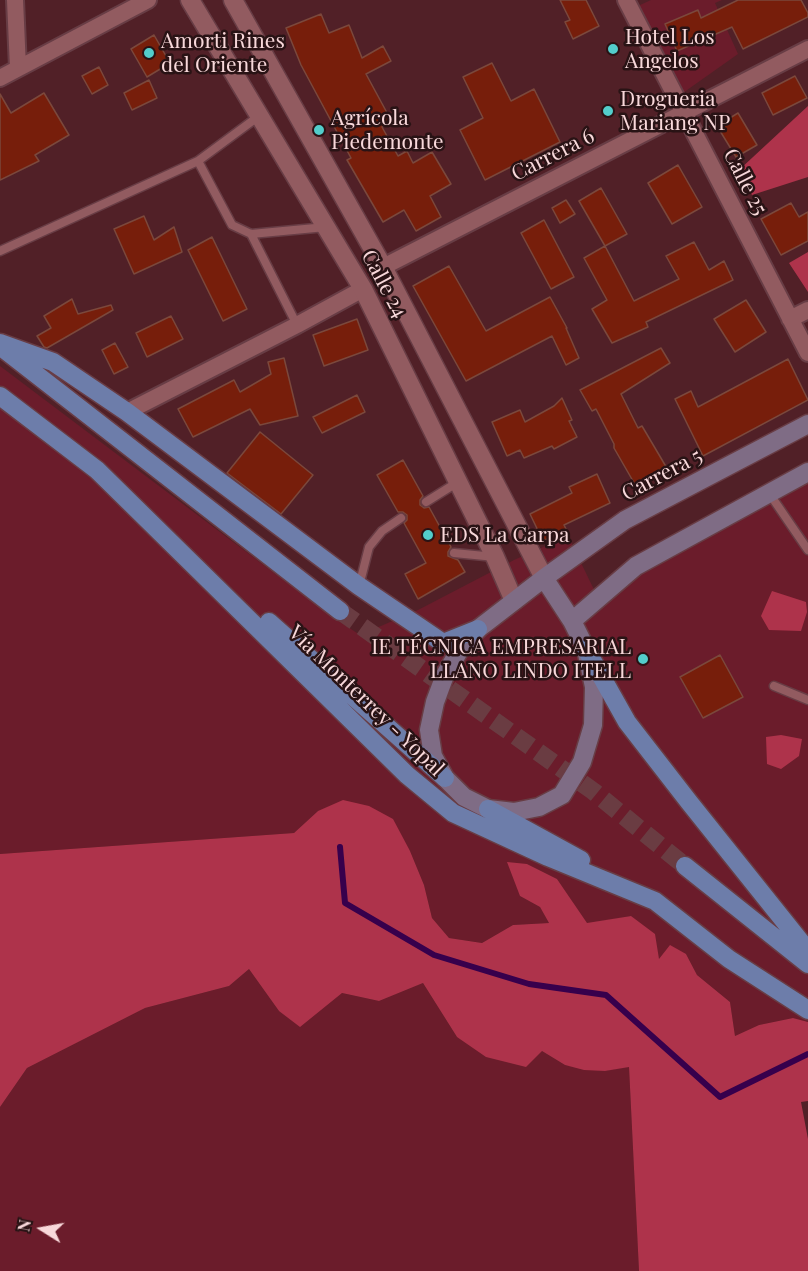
<!DOCTYPE html>
<meta charset="utf-8">
<style>
body{margin:0}
#map{position:relative;width:808px;height:1271px;overflow:hidden;background:#512027;font-family:"Playfair Display",serif}
canvas{display:block}
.north{position:absolute;left:12px;top:1199px;width:60px;height:60px;-webkit-text-stroke:4px #291315;paint-order:stroke;rotate:281deg;font-size:16px;font-weight:700;line-height:24px;text-align:center;color:#f8d8da}
.north::after{content:'';display:block;margin:auto;width:21px;height:27px;background:#f8d8da;clip-path:polygon(50% 0,100% 100%,50% 72%,0 100%)}
</style>
<div id="map">
<canvas width="808" height="1271"></canvas>
<div class="north">N</div>
</div>
<script>
const c = document.querySelector('canvas').getContext('2d');
c.lineJoin = 'round';
function paint(path, color) {
  c.fillStyle = color;
  c.fill(path, 'evenodd');
}
function shape(rows) {
  const path = new Path2D();
  for (const r of rows) {
    path.moveTo(r[0], r[1]);
    for (let i = 2; i < r.length; i += 2) path.lineTo(r[i], r[i + 1]);
  }
  return path;
}
function trace(path, color, width, dash) {
  c.strokeStyle = color;
  c.lineWidth = width;
  c.lineCap = dash ? 'butt' : 'round';
  c.setLineDash(dash || []);
  c.stroke(path);
}
function write(font, color, halo, rows, align = 'center') {
  c.font = font + ' "Playfair Display",serif';
  c.lineWidth = 5;
  c.setLineDash([]);
  c.textBaseline = 'middle';
  c.strokeStyle = halo;
  c.fillStyle = color;
  for (const [text, x, y, turn = 0] of rows) {
    c.save();
    c.translate(x, y);
    c.rotate((+turn || 0) * Math.PI / 180);
    c.textAlign = isNaN(turn) ? turn : align;
    if (halo) c.strokeText(text, 0, 0);
    c.fillText(text, 0, 0);
    c.restore();
  }
}
paint(shape([
 [651,0,722,0,715,3,738,54,680,95,638,6],
 [0,366,330,615,360,635,418,610,514,560,568,536,601,604,641,571,808,480,808,1022,793,1018,759,1025,735,1036,730,1002,697,975,686,954,659,960,631,916,587,924,557,879,527,864,520,896,540,907,549,923,513,925,482,943,449,938,432,918,424,885,410,851,318,811,294,833,0,854],
 [249,969,279,1011,342,993,379,1001,423,983,457,1037,542,1051,565,1065,605,1071,629,1066,639,1271,0,1271,0,1107,27,1068,145,1008,229,986]
]), '#6b1c2b');
paint(shape([
 [808,106,808,177,752,195,739,170],
 [808,252,808,292,789,263],
 [772,591,806,602,807,612,801,631,769,630,761,616],
 [781,735,802,739,799,756,781,769,767,764,766,737],
 [343,800,369,806,393,819,410,851,424,885,432,918,449,938,482,943,513,925,549,923,540,907,520,896,507,862,527,864,557,879,587,923,631,916,655,934,659,959,670,945,686,954,697,975,730,1002,735,1036,759,1025,793,1018,808,1022,808,1101,801,1102,808,1139,808,1271,639,1271,629,1067,605,1071,584,1070,565,1065,542,1051,526,1067,486,1057,457,1037,423,983,379,1001,342,993,300,1027,279,1011,249,969,229,986,145,1008,27,1068,0,1107,0,854,294,833,318,811]
]), '#ae334b');
trace(shape([
 [340,847,345,903,434,955,529,984,606,995,720,1097,808,1054]
]), '#37004c', 6);
const building = shape([
 [560,0,586,0,599,26,573,39,565,22,570,20,560,0],
 [738,0,801,0,808,13,808,17,743,49,732,27,677,51,665,24,698,10,701,18,738,0],
 [321,14,329,33,349,25,362,58,383,46,391,61,366,74,392,122,382,127,398,156,407,151,413,163,432,152,451,184,430,196,441,217,416,231,404,210,383,222,347,160,351,158,301,65,286,28,321,14],
 [154,35,170,63,147,77,131,49,154,35],
 [492,63,511,101,534,89,560,142,485,180,460,130,483,118,463,77,492,63],
 [99,67,108,85,92,94,82,76,99,67],
 [795,76,807,98,773,115,762,93,795,76],
 [149,80,157,98,132,110,124,93,149,80],
 [44,93,69,135,35,155,39,161,0,180,0,94,11,113,44,93],
 [738,113,757,145,736,157,717,126,738,113],
 [678,165,702,207,672,224,648,183,678,165],
 [601,188,627,234,605,246,579,201,601,188],
 [566,200,575,214,560,223,552,208,566,200],
 [791,203,799,217,808,212,808,241,781,255,761,219,791,203],
 [144,216,154,240,174,227,182,252,134,274,114,229,144,216],
 [544,220,574,277,551,289,521,233,544,220],
 [212,237,247,309,223,321,188,250,212,237],
 [694,242,709,270,724,261,733,280,646,322,648,327,612,343,592,309,607,300,584,258,605,246,634,301,679,279,666,256,694,242],
 [449,266,486,331,550,297,567,328,566,328,579,358,566,365,552,336,466,381,413,286,449,266],
 [72,299,78,314,111,305,113,310,47,348,44,347,37,336,51,328,44,316,72,299],
 [746,300,766,332,735,352,714,319,746,300],
 [171,316,183,339,147,357,136,333,171,316],
 [357,319,368,350,324,366,313,335,357,319],
 [115,343,128,367,114,374,102,350,115,343],
 [661,348,670,363,621,394,638,428,642,426,668,470,637,488,614,448,614,444,596,409,592,411,580,390,661,348],
 [284,358,298,416,260,425,250,409,193,437,178,409,234,380,240,392,271,374,268,362,284,358],
 [788,359,808,400,703,456,675,399,691,391,698,407,788,359],
 [357,395,365,412,322,433,313,417,357,395],
 [562,398,572,420,569,421,577,437,554,449,552,446,524,458,520,450,507,456,492,422,520,410,525,422,554,406,562,398],
 [260,432,313,475,281,514,227,473,260,432],
 [403,460,423,496,420,500,420,505,424,508,429,507,451,547,448,552,448,556,458,560,465,572,418,599,405,574,426,563,404,523,407,520,407,515,403,512,398,512,377,475,403,460],
 [597,474,610,503,564,525,566,529,543,541,530,514,572,493,569,487,597,474],
 [720,655,743,697,703,718,680,677,720,655]
]);
paint(building, '#771e0b');
trace(building, '#7b483c', 1.5);
trace(shape([
 [340,611,593,791,685,866]
]), '#6a3c42', 18, [18, 9]);
const service = shape([
 [259,116,198,161,232,225,251,234,326,227],
 [251,234,297,325],
 [0,251,198,161],
 [769,493,808,550],
 [426,502,458,482],
 [454,553,495,557],
 [359,586,369,547,382,531,401,518],
 [774,686,808,700]
]);
const minor = shape([
 [15,0,18,68],
 [626,0,808,353],
 [0,78,148,0],
 [383,267,808,49],
 [790,319,808,310],
 [127,412,297,325,363,289]
]);
const tertiary = shape([
 [190,0,363,289,495,557,514,601],
 [233,0,383,267,544,578]
]);
const secondary = shape([
 [544,578,572,621,586,649,594,687,593,725,582,762,562,795,539,807,514,812,488,809,464,797,445,778,433,756,429,730,435,702,445,675,459,651,478,629,544,578,625,520,808,424],
 [572,621,636,566,808,472]
]);
const primary = shape([
 [0,343,53,362,127,412,359,586,443,643,478,629],
 [5,350,340,611],
 [0,396,97,470,407,775,453,813,548,857,655,901,729,959,808,1010],
 [269,622,445,778],
 [586,649,627,722,689,802,808,951],
 [488,809,581,860],
 [685,866,808,964]
]);
trace(service, '#683d45', 11);
trace(minor, '#683d45', 20);
trace(tertiary, '#683d45', 21);
trace(secondary, '#683d45', 21);
trace(primary, '#683d45', 21);
trace(service, '#925b60', 8);
trace(minor, '#925b60', 16);
trace(tertiary, '#925b60', 18);
trace(secondary, '#7f6c85', 18);
trace(primary, '#6d7daa', 18);
for (const [x, y, r, color] of [
 [613,49,6,"#53cdcb"],
 [149,53,6,"#53cdcb"],
 [608,111,6,"#53cdcb"],
 [319,130,6,"#53cdcb"],
 [428,535,6,"#53cdcb"],
 [643,659,6,"#53cdcb"]
]) {
  const dot = new Path2D();
  dot.arc(x, y, r, 0, 2 * Math.PI);
  c.fillStyle = color;
  c.fill(dot);
  trace(dot, '#291315', 2);
}
write('21px', '#f8d8da', '#291315', [
 ["Hotel Los",625,37],
 ["Angelos",625,61],
 ["Amorti Rines",161,41],
 ["del Oriente",161,65],
 ["Drogueria",620,99],
 ["Mariang NP",620,123],
 ["Agrícola",331,118],
 ["Piedemonte",331,142],
 ["EDS La Carpa",440,535],
 ["IE TÉCNICA EMPRESARIAL",631,647,"right"],
 ["LLANO LINDO ITELL",631,671,"right"]
], 'left');
write('21px', '#f8d8da', '#291315', [
 ["Carrera 6",553,155,-27],
 ["Calle 25",745,182,63],
 ["Calle 24",384,284,62],
 ["Carrera 5",662,475,-28],
 ["Vía Monterrey - Yopal",366,701,44]
]);
</script>
